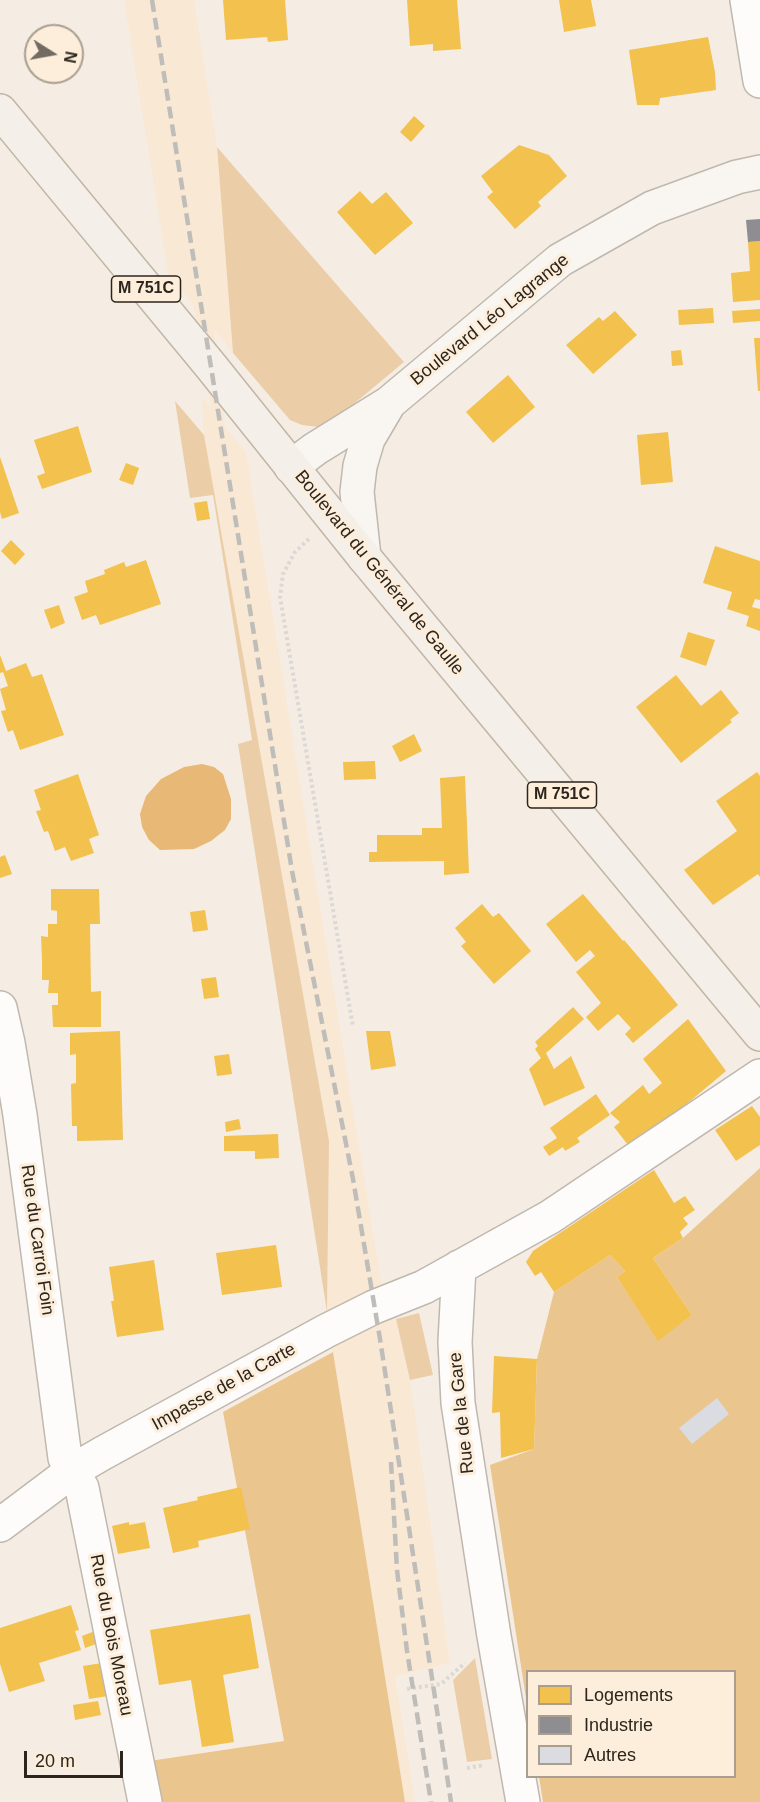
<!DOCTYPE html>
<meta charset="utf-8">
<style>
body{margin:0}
#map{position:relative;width:760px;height:1802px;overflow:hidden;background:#f5ede3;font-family:Helvetica,sans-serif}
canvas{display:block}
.legend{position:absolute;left:526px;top:1670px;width:210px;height:108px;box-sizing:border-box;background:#fdeedb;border:2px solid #a99e8f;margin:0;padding:8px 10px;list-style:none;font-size:18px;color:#2c251d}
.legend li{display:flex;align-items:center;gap:12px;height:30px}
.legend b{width:30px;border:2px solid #a99e8f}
.north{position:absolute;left:24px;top:24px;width:60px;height:60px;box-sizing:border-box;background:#fdeedb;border:2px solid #a99e8f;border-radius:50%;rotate:101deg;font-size:16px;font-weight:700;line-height:24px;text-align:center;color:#2c251d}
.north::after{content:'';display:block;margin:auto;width:21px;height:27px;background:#726b62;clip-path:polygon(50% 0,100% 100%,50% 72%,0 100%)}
.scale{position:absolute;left:24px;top:1751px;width:99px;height:27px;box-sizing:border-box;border:3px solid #2c251d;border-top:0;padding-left:8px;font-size:18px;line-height:21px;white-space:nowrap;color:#2c251d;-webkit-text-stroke:4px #fdeedb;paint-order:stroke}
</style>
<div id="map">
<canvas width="760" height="1802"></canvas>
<ul class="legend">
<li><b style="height:16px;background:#f2c14e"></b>Logements</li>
<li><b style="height:16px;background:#8d8d92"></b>Industrie</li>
<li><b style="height:16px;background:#dadce1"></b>Autres</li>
</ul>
<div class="north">N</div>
<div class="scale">20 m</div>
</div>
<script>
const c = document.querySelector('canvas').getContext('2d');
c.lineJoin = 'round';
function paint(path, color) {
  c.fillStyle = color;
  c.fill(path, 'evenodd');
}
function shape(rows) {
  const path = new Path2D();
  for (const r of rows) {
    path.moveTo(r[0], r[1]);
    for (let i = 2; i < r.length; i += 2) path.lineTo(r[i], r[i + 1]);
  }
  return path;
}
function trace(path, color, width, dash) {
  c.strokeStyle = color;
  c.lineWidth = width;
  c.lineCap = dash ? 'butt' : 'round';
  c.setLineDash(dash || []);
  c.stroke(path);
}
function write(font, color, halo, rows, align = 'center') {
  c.font = font + ' Helvetica,sans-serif';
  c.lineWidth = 6;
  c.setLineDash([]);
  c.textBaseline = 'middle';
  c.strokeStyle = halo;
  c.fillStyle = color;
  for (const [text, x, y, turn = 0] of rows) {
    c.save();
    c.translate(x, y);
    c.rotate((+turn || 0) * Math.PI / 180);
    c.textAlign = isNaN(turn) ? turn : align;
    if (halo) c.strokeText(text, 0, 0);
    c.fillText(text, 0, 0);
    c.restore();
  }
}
paint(shape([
 [124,0,194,0,217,147,233,353,214,329,225,427,246,452,381,1281,398,1316,396,1319,410,1380,450,1663,395,1676,415,1802,405,1802,333,1352,327,1312,329,1141,213,494,204,435,202,398,211,408,193,304,168,273]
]), '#f9e8d4');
paint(shape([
 [217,147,404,362,331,423,319,427,302,425,290,420,233,353],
 [175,401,204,435,329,1141,327,1312,238,744,252,740,213,495,190,498],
 [419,1313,433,1375,410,1380,396,1319],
 [475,1658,492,1759,467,1762,453,1680]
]), '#ebcea8');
paint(shape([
 [760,1168,760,1802,543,1802,539,1777,734,1776,734,1672,528,1672,527,1705,490,1465,534,1449,537,1359,554,1292,610,1255,625,1271,617,1277,658,1340,692,1315,653,1258,683,1238],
 [333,1352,405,1802,145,1802,136,1763,284,1741,223,1412]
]), '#ebc58e');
paint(shape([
 [202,764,214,767,223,774,231,799,231,819,225,830,211,841,194,849,160,850,149,840,142,827,140,814,146,796,161,779,184,767]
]), '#e8b876');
paint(shape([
 [223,0,285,0,288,40,268,42,267,37,226,40],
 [407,0,457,0,461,49,433,51,433,44,410,46],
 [559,0,591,0,596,26,564,32],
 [708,37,715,72,716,90,660,98,659,105,637,105,629,50],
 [414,116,425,126,411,142,400,132],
 [519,145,549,155,567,176,538,202,541,206,515,229,487,197,493,192,481,176],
 [360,191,372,204,386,192,413,223,375,255,337,212],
 [760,241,760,300,733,302,731,273,750,271,748,242],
 [713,308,714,323,679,325,678,310],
 [760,309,760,321,733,323,732,311],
 [615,311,637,335,593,374,566,345,599,317,603,321],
 [754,338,760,338,760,391,758,391],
 [681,350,683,365,672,366,671,351],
 [508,375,535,407,493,443,466,412],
 [78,426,92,472,42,489,37,476,45,473,34,440],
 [668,432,673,482,641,485,637,435],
 [0,457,19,513,2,519,0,512],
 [126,463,139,468,133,485,119,480],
 [207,501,210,519,197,521,194,503],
 [11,540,25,554,15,565,1,551],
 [715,546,760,561,760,600,755,599,752,607,760,609,760,631,746,626,749,616,727,609,732,592,703,583],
 [146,560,161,604,100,625,96,615,82,620,74,597,88,592,85,581,105,574,104,570,124,562,126,567],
 [59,605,65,623,51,629,44,610],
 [688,632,715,640,706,666,680,657],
 [0,655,6,671,26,663,32,677,42,674,64,735,20,750,13,730,8,732,1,711,6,710,0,689,8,686,3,672,0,673],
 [676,675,701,706,721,690,739,713,730,720,732,722,681,763,636,707],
 [414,734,422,751,400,762,392,746],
 [375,761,376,779,344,780,343,762],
 [757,772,760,776,760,877,758,874,713,905,684,870,737,831,716,801],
 [78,774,99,835,89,839,94,853,71,861,65,847,55,851,48,831,44,832,36,811,41,810,34,790],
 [465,776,469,873,444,875,444,861,369,862,369,852,377,852,377,835,422,835,422,828,442,828,440,778],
 [5,855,12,874,0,878,0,857],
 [51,889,99,889,100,924,90,924,91,992,101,991,101,1027,53,1027,52,1005,58,1005,58,993,48,993,49,980,42,980,42,959,41,936,48,937,48,924,57,924,57,911,51,910],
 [583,894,623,941,624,940,648,968,678,1005,633,1043,625,1034,631,1028,618,1014,598,1031,586,1017,601,1003,576,972,595,956,590,950,576,962,546,924],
 [482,904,493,917,499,913,531,951,494,984,461,946,466,942,455,928],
 [205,910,208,930,193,932,190,912],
 [216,977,219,997,204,999,201,979],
 [573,1007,584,1019,546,1053,554,1069,571,1056,585,1088,544,1106,529,1069,541,1058,535,1049,538,1046,535,1042],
 [688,1019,726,1071,670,1118,628,1145,614,1127,620,1122,610,1113,643,1085,649,1094,662,1083,643,1059],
 [120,1031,123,1140,77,1141,77,1126,72,1126,71,1084,76,1083,76,1054,70,1055,70,1033],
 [366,1031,390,1031,396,1066,371,1070],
 [229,1054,232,1074,217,1076,214,1056],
 [596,1094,610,1115,577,1138,580,1142,565,1151,563,1147,549,1156,543,1147,557,1138,550,1128],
 [752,1106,760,1117,760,1145,736,1161,715,1130],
 [239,1119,241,1129,226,1132,225,1122],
 [278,1134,279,1158,255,1159,255,1151,224,1151,224,1136],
 [654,1170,674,1203,685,1196,695,1210,683,1218,688,1224,680,1232,683,1238,653,1258,692,1315,658,1341,617,1277,625,1271,610,1255,554,1292,541,1272,535,1276,526,1262,533,1251],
 [276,1245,282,1287,222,1295,216,1253],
 [154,1260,164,1330,117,1337,111,1301,114,1301,109,1267],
 [494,1356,537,1359,534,1449,501,1458,500,1412,492,1413],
 [241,1487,250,1529,198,1541,199,1547,173,1553,163,1508,198,1500,197,1497],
 [129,1522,129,1525,145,1522,150,1548,118,1554,112,1526],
 [71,1605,79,1630,75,1631,81,1650,39,1663,45,1681,9,1692,0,1664,0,1628],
 [250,1614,259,1668,223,1675,234,1742,202,1747,191,1680,159,1685,150,1630],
 [95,1631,99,1643,85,1648,82,1636],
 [102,1663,108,1696,89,1699,83,1666],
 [98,1701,101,1715,75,1720,73,1705]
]), '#f2c14e');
paint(shape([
 [760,219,760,241,748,242,746,220]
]), '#8d8d92');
paint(shape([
 [717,1398,729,1414,692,1444,679,1428]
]), '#dadce1');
const street = shape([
 [747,0,760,81],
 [0,1008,8,1043,20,1115,65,1458,82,1488,145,1802],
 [459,1267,455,1342,458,1403,494,1636,523,1802],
 [0,1525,72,1471,103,1453,326,1331,374,1307,424,1287,550,1217,760,1076]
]);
const secondary = shape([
 [291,467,315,449,389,403,560,260,652,208,737,177,760,172],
 [364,557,357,492,360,466,368,439,388,405]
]);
const primary = shape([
 [0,111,210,365,364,557,760,1034]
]);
trace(street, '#bfb8af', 36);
trace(secondary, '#bfb8af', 36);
trace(primary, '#c1b5a6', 36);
trace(shape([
 [309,539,295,552,283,574,280,597,353,1027],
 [407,1689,441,1684,465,1663],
 [467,1768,484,1765]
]), '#dbd8d5', 4, [3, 3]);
trace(street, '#fefcfb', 33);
trace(secondary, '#f9f6f1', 33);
trace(primary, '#f4efe8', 33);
trace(shape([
 [152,0,292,871,353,1179,380,1339,451,1802],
 [391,1462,397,1570,407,1651,431,1802]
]), '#bfbdb9', 4.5, [12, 6]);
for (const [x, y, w] of [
 [146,289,69],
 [562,795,69]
]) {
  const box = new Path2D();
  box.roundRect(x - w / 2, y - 13, w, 26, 4.5);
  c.fillStyle = '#fdeedb';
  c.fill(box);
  trace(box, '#2c251d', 1.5);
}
write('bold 16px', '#2c251d', null, [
 ["M 751C",146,289],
 ["M 751C",562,795]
]);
write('18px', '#2c251d', '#fdeedb', [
 ["Boulevard Léo Lagrange",490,320,-39],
 ["Boulevard du Général de Gaulle",379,573,51],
 ["Rue du Carroi Foin",37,1240,82],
 ["Impasse de la Carte",224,1387,-29],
 ["Rue de la Gare",462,1413,-96],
 ["Rue du Bois Moreau",111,1635,79]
]);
</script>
